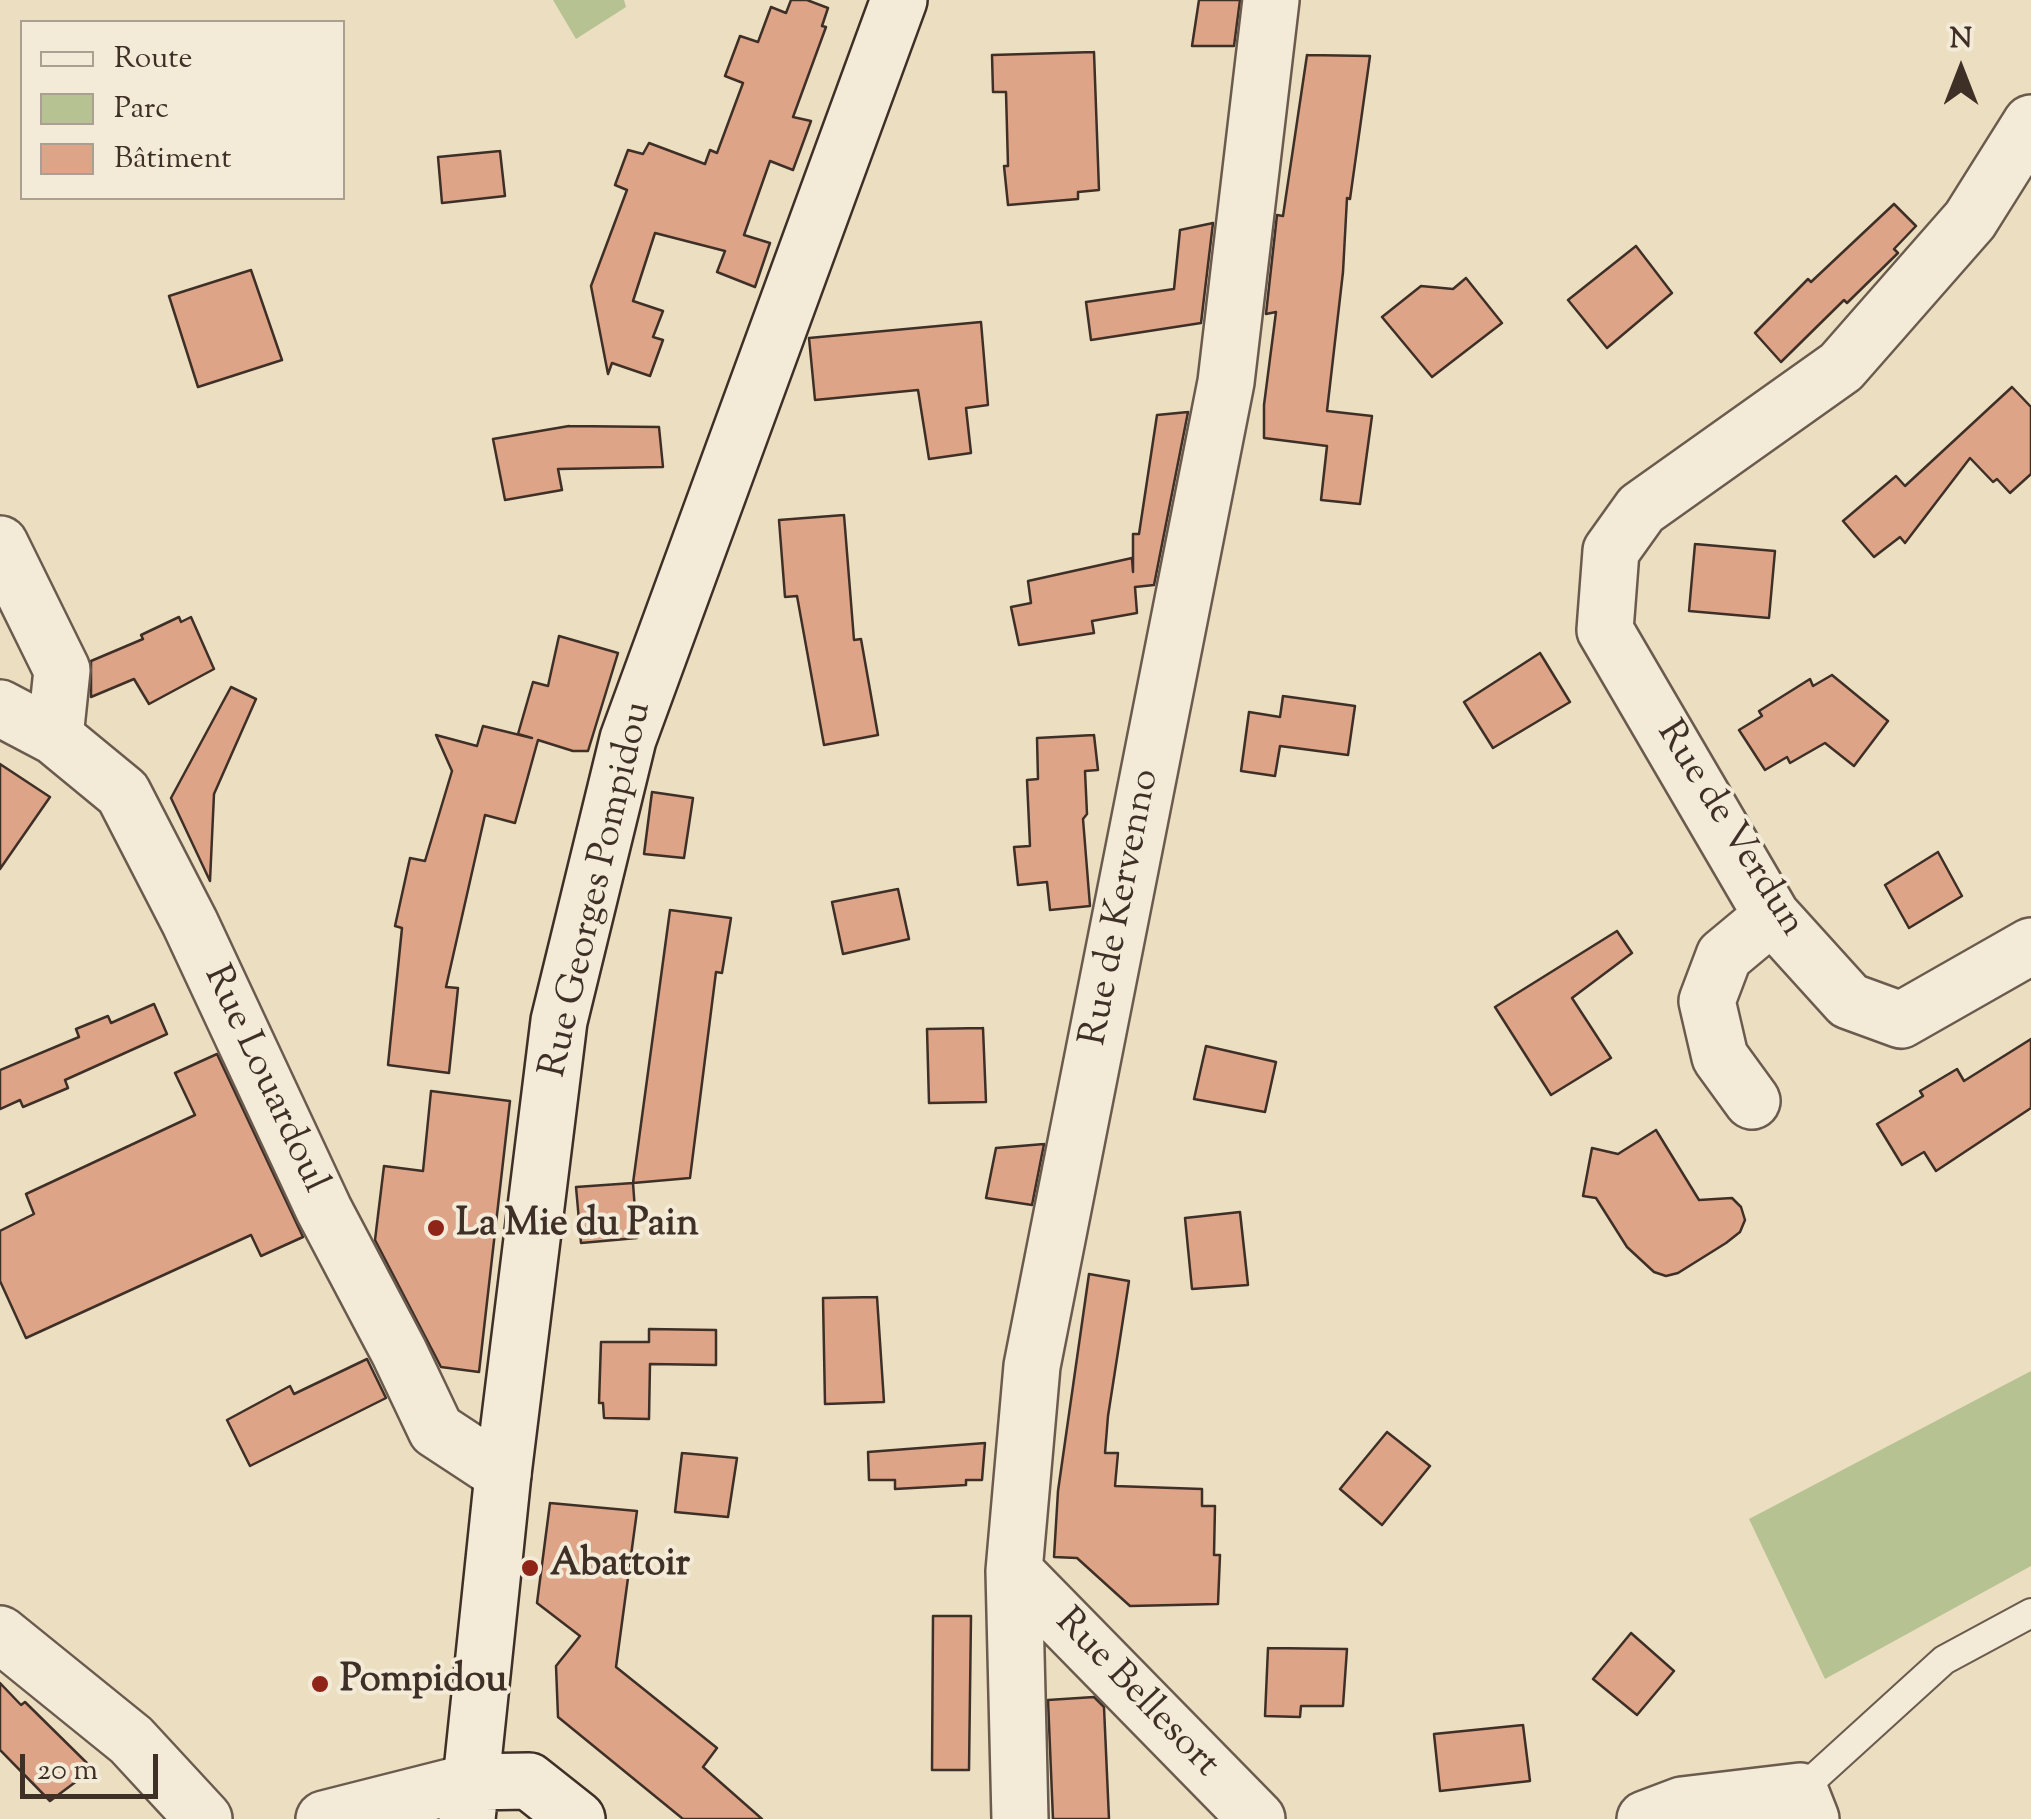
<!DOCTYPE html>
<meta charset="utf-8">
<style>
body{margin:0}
#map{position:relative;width:2031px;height:1819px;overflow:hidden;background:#ecdfc1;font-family:"Sorts Mill Goudy",serif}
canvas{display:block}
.legend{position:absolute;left:20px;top:20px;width:325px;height:180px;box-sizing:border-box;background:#f3ead7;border:2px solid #ab9f91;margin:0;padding:12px 18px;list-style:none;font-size:30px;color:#3e2f27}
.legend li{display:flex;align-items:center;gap:20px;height:50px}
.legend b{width:50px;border:2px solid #ab9f91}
.north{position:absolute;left:1911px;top:20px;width:100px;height:100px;-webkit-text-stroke:8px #f3ead7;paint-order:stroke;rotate:0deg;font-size:28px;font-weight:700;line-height:40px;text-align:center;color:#3e2f27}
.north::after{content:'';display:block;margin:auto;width:35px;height:45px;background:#3e2f27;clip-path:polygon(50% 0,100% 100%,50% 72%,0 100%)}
.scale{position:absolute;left:20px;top:1754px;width:138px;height:45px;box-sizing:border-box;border:5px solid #3e2f27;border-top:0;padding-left:12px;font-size:30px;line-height:35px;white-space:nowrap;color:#3e2f27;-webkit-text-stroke:8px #f3ead7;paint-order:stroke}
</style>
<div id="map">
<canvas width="2031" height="1819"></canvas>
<ul class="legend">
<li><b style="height:12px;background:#f3ead7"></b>Route</li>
<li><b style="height:28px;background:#b7c293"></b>Parc</li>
<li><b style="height:28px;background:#dea487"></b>Bâtiment</li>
</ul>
<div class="north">N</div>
<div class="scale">20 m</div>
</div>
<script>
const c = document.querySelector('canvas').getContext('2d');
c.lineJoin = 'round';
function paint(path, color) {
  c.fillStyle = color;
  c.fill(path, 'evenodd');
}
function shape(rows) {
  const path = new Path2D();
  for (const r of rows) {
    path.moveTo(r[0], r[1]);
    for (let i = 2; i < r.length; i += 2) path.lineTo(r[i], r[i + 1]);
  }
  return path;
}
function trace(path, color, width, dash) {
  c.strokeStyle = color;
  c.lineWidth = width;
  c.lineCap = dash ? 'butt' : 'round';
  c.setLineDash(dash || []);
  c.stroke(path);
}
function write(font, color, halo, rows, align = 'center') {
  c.font = font + ' "Sorts Mill Goudy",serif';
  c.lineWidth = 8;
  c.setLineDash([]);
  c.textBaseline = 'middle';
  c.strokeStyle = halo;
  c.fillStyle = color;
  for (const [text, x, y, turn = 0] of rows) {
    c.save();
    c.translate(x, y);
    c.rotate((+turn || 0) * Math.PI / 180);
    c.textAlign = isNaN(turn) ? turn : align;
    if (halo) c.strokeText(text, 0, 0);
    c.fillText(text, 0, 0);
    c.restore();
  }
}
paint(shape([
 [553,0,624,0,626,7,576,39],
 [2031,1371,2031,1566,1825,1679,1749,1519]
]), '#b7c293');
const building = shape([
 [791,0,807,0,828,8,822,26,826,27,793,117,811,121,793,170,770,161,744,235,770,243,755,287,717,272,725,251,655,233,633,301,663,311,653,337,663,340,650,376,612,363,608,374,591,286,627,190,615,185,628,150,643,154,649,143,705,164,710,150,717,153,743,83,725,76,740,36,758,42,771,7,786,13,791,0],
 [1199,0,1240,0,1234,46,1192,46,1199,0],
 [1094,52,1099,190,1078,192,1078,199,1008,205,1004,166,1008,166,1006,92,993,92,992,55,1094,52],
 [1307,55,1370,56,1350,199,1347,198,1343,272,1327,411,1372,416,1360,504,1321,500,1327,446,1264,438,1264,405,1276,312,1266,314,1277,215,1283,216,1307,55],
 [500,151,505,196,442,203,438,157,500,151],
 [1894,204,1916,226,1894,249,1898,253,1847,303,1844,300,1781,362,1755,333,1808,279,1811,282,1894,204],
 [1213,223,1201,323,1091,340,1086,302,1174,289,1180,230,1213,223],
 [1636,246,1672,293,1607,348,1568,300,1636,246],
 [251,270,282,360,198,387,169,296,251,270],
 [1466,278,1502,323,1432,377,1382,317,1421,286,1453,289,1466,278],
 [981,322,988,405,966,408,971,453,929,459,918,390,815,400,809,338,981,322],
 [2012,387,2031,407,2031,474,2010,493,1997,479,1993,482,1970,458,1905,543,1900,537,1874,557,1843,521,1896,476,1905,486,2012,387],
 [1188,412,1154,585,1135,587,1137,613,1092,621,1094,633,1019,645,1011,607,1031,603,1028,581,1132,558,1133,572,1133,534,1139,534,1157,415,1188,412],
 [569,426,659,427,663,467,558,469,562,490,505,500,493,439,569,426],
 [844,515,854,640,861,639,878,735,824,745,797,596,785,597,779,520,844,515],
 [1695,544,1775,551,1769,618,1689,611,1695,544],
 [179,617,181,622,191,617,214,669,149,704,134,679,91,697,91,661,143,639,141,635,179,617],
 [559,636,618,653,588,751,573,751,538,740,515,823,485,815,446,987,458,988,449,1073,388,1065,402,928,395,926,410,858,425,861,452,771,436,735,477,746,483,726,532,738,518,734,533,682,548,686,559,636],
 [1540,653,1570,702,1493,748,1464,702,1540,653],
 [1832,675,1888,721,1854,766,1825,743,1790,763,1787,757,1765,770,1739,730,1762,716,1759,711,1810,679,1813,686,1832,675],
 [231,687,256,699,214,794,210,881,171,798,231,687],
 [1283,696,1355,706,1348,755,1280,746,1275,776,1241,771,1249,712,1280,717,1283,696],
 [1094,735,1098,770,1085,771,1087,814,1083,819,1090,906,1050,910,1047,882,1018,885,1014,847,1030,846,1027,780,1038,779,1037,738,1094,735],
 [0,764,50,797,0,869,0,764],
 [652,792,693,798,684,858,644,854,652,792],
 [1938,852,1962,896,1909,928,1885,885,1938,852],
 [898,889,909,939,843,954,832,902,898,889],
 [670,910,731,918,722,973,716,972,690,1178,633,1183,670,910],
 [1617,931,1632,953,1572,998,1611,1058,1551,1095,1495,1007,1617,931],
 [154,1004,167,1034,65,1080,68,1088,23,1107,20,1100,0,1109,0,1070,79,1037,76,1029,108,1016,111,1023,154,1004],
 [983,1028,986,1102,929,1103,927,1029,983,1028],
 [2031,1039,2031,1108,1936,1171,1924,1152,1902,1165,1877,1124,1923,1096,1920,1091,1957,1069,1964,1081,2031,1039],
 [1206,1046,1276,1062,1265,1112,1194,1099,1206,1046],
 [217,1054,303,1237,261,1256,251,1235,26,1338,0,1281,0,1231,34,1214,26,1194,195,1115,175,1073,217,1054],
 [431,1091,510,1101,479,1372,441,1367,375,1240,384,1166,423,1171,431,1091],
 [1656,1130,1699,1200,1732,1198,1741,1207,1745,1220,1740,1232,1726,1243,1678,1273,1666,1276,1654,1272,1627,1247,1596,1198,1583,1196,1592,1148,1618,1154,1656,1130],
 [1044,1144,1032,1205,986,1198,996,1148,1044,1144],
 [633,1183,637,1238,581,1243,576,1187,633,1183],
 [1240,1212,1248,1285,1192,1289,1185,1218,1240,1212],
 [1089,1274,1129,1281,1108,1416,1105,1453,1118,1453,1115,1486,1202,1489,1202,1506,1215,1506,1214,1555,1220,1555,1218,1604,1130,1606,1077,1558,1054,1557,1058,1491,1089,1274],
 [877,1297,884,1402,825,1404,823,1298,877,1297],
 [649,1329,716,1330,716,1365,650,1364,649,1419,604,1418,603,1403,599,1403,601,1342,649,1342,649,1329],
 [367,1359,386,1398,250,1466,227,1420,290,1386,294,1394,367,1359],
 [1387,1432,1430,1466,1382,1525,1340,1489,1387,1432],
 [985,1443,982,1480,966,1480,966,1485,895,1489,895,1480,869,1480,868,1452,985,1443],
 [682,1453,737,1458,728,1517,675,1512,682,1453],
 [550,1503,637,1511,616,1667,717,1748,703,1767,762,1819,683,1819,558,1717,556,1666,580,1636,537,1603,550,1503],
 [933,1616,971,1616,969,1770,932,1770,933,1616],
 [1631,1633,1674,1671,1637,1715,1593,1679,1631,1633],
 [1268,1648,1347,1649,1343,1706,1301,1706,1300,1717,1265,1716,1268,1648],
 [0,1683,21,1705,25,1702,93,1769,50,1801,0,1750,0,1683],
 [1094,1697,1104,1707,1109,1819,1053,1819,1048,1700,1094,1697],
 [1523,1725,1530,1781,1440,1791,1434,1734,1523,1725]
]);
paint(building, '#dea487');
trace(building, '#3e2f27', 2.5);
const service = shape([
 [1800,1791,1944,1660,2031,1613]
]);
const minor = shape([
 [2031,123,1970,220,1841,367,1641,509,1611,551,1605,630,1772,916,1849,1001,1901,1020,2031,946],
 [0,544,62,670,55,737],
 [0,708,55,737,123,793,190,923,324,1210,399,1352,436,1430,503,1474],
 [1752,1101,1720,1057,1707,1001,1724,956,1772,916],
 [1014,1571,1257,1819],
 [0,1634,131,1740,204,1819],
 [324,1819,470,1782],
 [1020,1819,1014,1571,1032,1366,1226,382,1271,0],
 [1645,1819,1682,1805,1800,1791,1811,1819]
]);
const secondary = shape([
 [470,1782,529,1781,577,1819],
 [467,1819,503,1474,559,1021,628,739,899,0]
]);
trace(service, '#6a5b4e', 32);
trace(minor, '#6a5b4e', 60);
trace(secondary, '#3e2f27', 60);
trace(service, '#f3ead7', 28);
trace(minor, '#f3ead7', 55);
trace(secondary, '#f3ead7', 55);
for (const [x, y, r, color] of [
 [436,1228,10,"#8f2418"],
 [530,1568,10,"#8f2418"],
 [320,1684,10,"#8f2418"]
]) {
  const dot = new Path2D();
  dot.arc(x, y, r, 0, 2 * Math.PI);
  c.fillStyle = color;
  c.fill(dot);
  trace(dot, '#f3ead7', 4);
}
write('38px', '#3e2f27', '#f3ead7', [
 ["Rue de Verdun",1728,830,58],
 ["Rue Georges Pompidou",599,890,-77],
 ["Rue de Kervenno",1123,908,-79],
 ["Rue Louardoul",263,1080,65],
 ["Rue Bellesort",1135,1695,46]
]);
write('bold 38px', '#3e2f27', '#f3ead7', [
 ["La Mie du Pain",456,1228],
 ["Abattoir",550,1568],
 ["Pompidou",340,1684]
], 'left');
</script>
